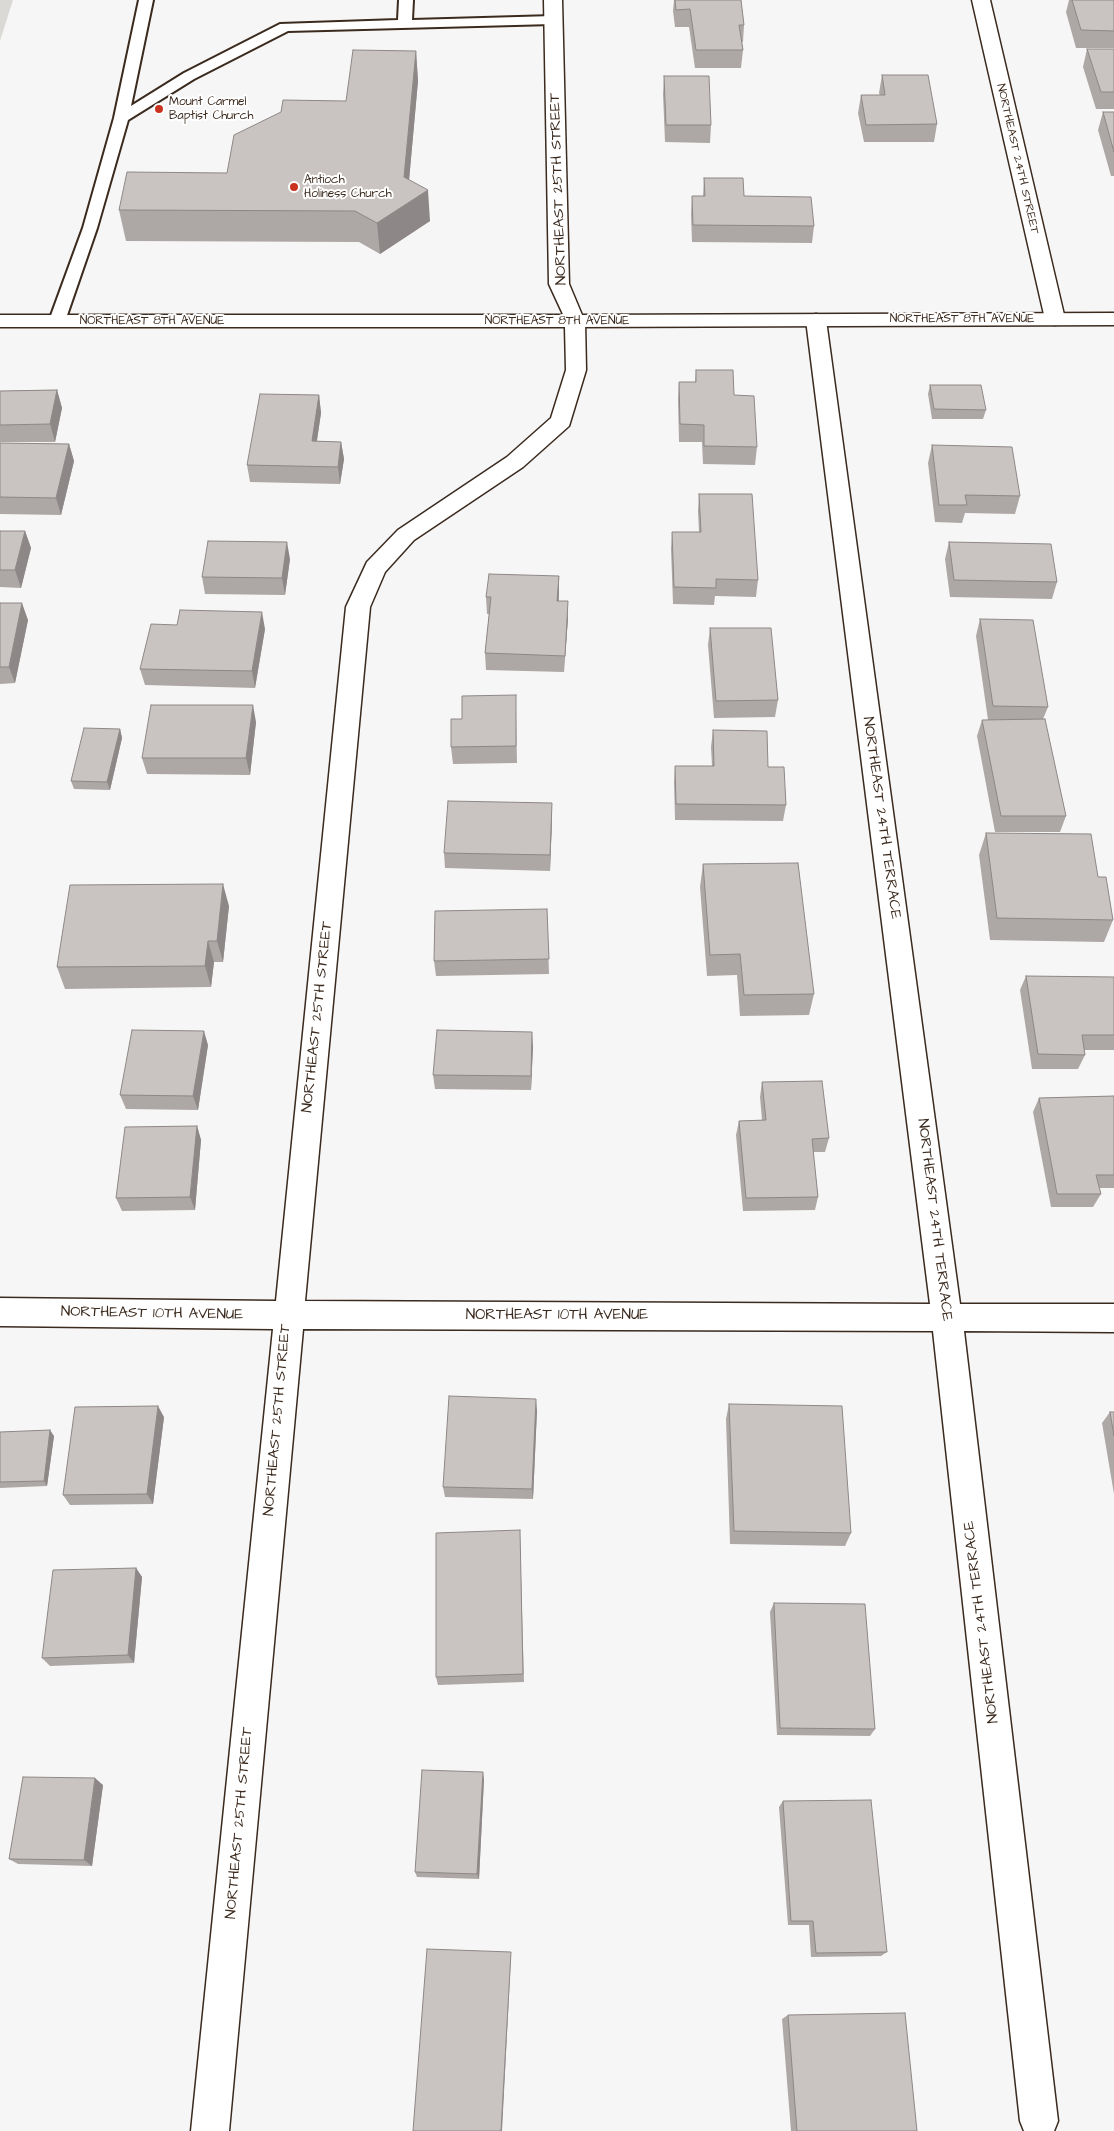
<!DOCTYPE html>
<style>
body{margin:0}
canvas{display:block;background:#f7f6f6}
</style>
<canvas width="1114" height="2131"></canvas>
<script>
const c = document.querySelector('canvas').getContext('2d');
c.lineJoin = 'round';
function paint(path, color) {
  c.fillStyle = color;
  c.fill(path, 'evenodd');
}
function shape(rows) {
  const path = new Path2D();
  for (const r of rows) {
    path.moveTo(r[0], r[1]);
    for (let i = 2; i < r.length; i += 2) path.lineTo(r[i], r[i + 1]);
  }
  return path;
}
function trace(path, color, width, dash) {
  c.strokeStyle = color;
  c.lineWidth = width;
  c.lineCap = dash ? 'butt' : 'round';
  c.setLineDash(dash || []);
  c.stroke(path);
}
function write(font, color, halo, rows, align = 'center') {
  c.font = font + ' "Architects Daughter",sans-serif';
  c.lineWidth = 4;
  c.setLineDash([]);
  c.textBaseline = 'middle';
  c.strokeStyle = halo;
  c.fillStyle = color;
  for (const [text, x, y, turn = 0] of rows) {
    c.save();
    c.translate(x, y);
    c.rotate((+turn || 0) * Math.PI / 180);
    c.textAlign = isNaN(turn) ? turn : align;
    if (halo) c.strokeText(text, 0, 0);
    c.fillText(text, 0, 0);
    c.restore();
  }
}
paint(shape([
 [0,0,13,0,0,41]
]), '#dbd9d6');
const lane = shape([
 [139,0,153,0,131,106,184,73,280,24,398,20,399,0,413,0,412,20,553,16,560,20,553,24,288,31,194,79,128,120,97,228,65,321,63,324,51,324,49,321,83,228,114,118,139,0]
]);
const street = shape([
 [972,0,990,0,1065,319,1062,323,1055,325,1048,323,1045,319,972,0],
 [816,314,823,316,826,320,960,1304,1114,1304,1114,1332,964,1331,1058,2121,1054,2131,1024,2131,1020,2121,933,1331,303,1329,229,2131,191,2131,273,1329,0,1326,0,1298,276,1301,346,607,367,562,398,530,507,457,551,418,566,370,565,327,0,327,0,315,575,315,582,317,585,321,586,370,569,426,523,467,414,540,385,572,370,607,305,1301,930,1304,806,320,809,316,816,314]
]);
const secondary = shape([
 [544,0,562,0,569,284,582,315,1114,313,1114,325,575,327,568,325,549,284,544,0]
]);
trace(lane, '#3b2a1e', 4);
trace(street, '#3b2a1e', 3);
trace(secondary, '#3b2a1e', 3);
paint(lane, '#fff');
paint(street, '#fff');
paint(secondary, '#fff');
paint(shape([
 [674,0,741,0,744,25,743,42,742,42,743,50,741,68,695,68,689,27,675,27,673,11],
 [1069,0,1114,0,1114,48,1076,48,1066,12],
 [1087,49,1114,49,1114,109,1096,109,1083,67],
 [416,51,418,81,409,180,430,221,380,254,359,242,126,241,119,210,227,173,346,101],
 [882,75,937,124,934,142,864,142,858,113,861,95,880,95,879,93],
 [664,76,711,125,710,143,665,142,663,94],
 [1103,112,1114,112,1114,176,1111,176,1098,130],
 [704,178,744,196,814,226,812,243,692,242,691,214,692,196,703,196],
 [696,370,734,395,757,447,755,465,703,464,702,442,679,442,678,399,679,382,695,382],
 [930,385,986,410,983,419,932,419,928,394],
 [57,390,62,408,55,442,0,442,0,391],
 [319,395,321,413,317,441,341,442,344,459,340,484,250,482,247,465],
 [0,443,69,444,74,461,61,515,0,514],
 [932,445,1020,496,1015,514,965,513,962,523,935,522,928,463],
 [699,494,758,580,756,597,715,596,714,605,673,604,671,549,672,532,699,532,698,511],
 [0,531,25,531,31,548,21,588,0,587],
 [949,542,1057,582,1052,599,950,597,945,559],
 [290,559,285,595,205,594,202,577],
 [559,576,559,601,568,618,564,672,486,670,485,653,489,614,487,614,486,597],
 [0,603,28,620,15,683,0,684],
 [980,619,1048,707,1043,719,1066,816,1060,832,995,832,977,736,982,720,988,720,976,636],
 [710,628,778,700,775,717,714,718,708,645],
 [265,629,255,688,145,685,140,669],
 [516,711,517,763,453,764,451,747,462,719],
 [256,722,250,775,147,774,142,758],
 [120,729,122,738,110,790,74,789,71,781],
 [713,730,768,767,786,805,783,821,675,820,674,782,675,766,712,766,711,747],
 [552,819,550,871,445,868,444,853],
 [986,833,1098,877,1113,920,1104,942,990,940,979,855],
 [703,864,814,994,809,1015,740,1016,737,975,707,976,700,887],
 [229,906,223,962,214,962,211,987,65,989,57,967],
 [547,909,549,974,436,976,434,961],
 [1026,976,1114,977,1114,1050,1084,1050,1085,1055,1078,1069,1032,1069,1020,990],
 [208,1045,198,1110,126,1109,120,1095],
 [533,1046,531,1090,435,1089,433,1075],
 [762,1082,829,1138,825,1152,813,1152,818,1197,815,1210,743,1211,736,1135,739,1121,762,1120,760,1097],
 [1114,1096,1114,1188,1099,1188,1101,1194,1093,1207,1051,1207,1033,1112,1039,1098],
 [197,1126,201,1140,195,1210,122,1211,116,1198],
 [729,1404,851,1533,845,1546,730,1544,726,1419],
 [537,1410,533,1499,445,1497,443,1487],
 [1110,1412,1114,1412,1114,1494,1102,1423],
 [164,1417,153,1504,70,1505,63,1495],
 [0,1432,54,1436,47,1486,0,1488],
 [520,1540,524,1682,438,1685,436,1677],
 [136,1568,142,1577,134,1663,50,1666,42,1658],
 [774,1603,875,1729,870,1736,777,1735,770,1612],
 [484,1779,479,1879,417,1877,415,1872],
 [103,1785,92,1866,18,1864,9,1859],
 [783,1801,887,1952,881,1956,811,1957,809,1925,788,1925,779,1807],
 [788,2015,917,2131,791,2131,782,2019]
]), '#ada8a6');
paint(shape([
 [416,51,418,81,407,203,428,190,430,221,380,254,377,223,404,177],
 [57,390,62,408,55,442,50,424],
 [319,395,321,413,314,459,312,441],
 [341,442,344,459,340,484,338,467],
 [69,444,74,461,61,515,56,498],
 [25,531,31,548,21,588,15,570],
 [287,542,290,559,285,595,282,578],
 [559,576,559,593,557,618,557,601],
 [568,601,568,618,564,672,565,656],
 [22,603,28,620,15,683,9,667],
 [262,612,265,629,255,688,252,671],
 [253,705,256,722,250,775,246,758],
 [120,729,122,738,110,790,107,782],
 [552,803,552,819,550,871,550,855],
 [223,884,229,906,223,962,217,941],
 [208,941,214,962,211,987,205,966],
 [204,1031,208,1045,198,1110,193,1096],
 [532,1032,533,1046,531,1090,531,1076],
 [197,1126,201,1140,195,1210,190,1197],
 [536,1399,537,1410,533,1499,532,1489],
 [158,1406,164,1417,153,1504,147,1494],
 [50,1430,54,1436,47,1486,44,1481],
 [136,1568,142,1577,134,1663,128,1655],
 [483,1772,484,1779,479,1879,477,1874],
 [95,1778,103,1785,92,1866,84,1860],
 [511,1952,511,1956,502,2131,501,2131]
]), '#8d8887');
const building = shape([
 [675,0,741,0,744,25,739,25,743,50,696,50,690,9,676,10,675,0],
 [1072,0,1114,0,1114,31,1081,30,1072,0],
 [1087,49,1114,49,1114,92,1101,92,1087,49],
 [353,50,416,51,404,177,428,190,377,223,355,211,119,210,127,172,227,173,234,135,281,112,283,100,346,101,353,50],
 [882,75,928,75,937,124,866,125,861,95,885,95,882,75],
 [664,76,709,76,711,125,666,125,664,76],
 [1103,112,1114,112,1114,152,1103,112],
 [704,178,743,178,744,196,811,197,814,226,693,225,692,196,705,196,704,178],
 [696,370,733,370,734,395,754,396,757,447,704,446,704,425,680,424,679,382,696,382,696,370],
 [930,385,981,385,986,410,934,409,930,385],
 [57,390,50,424,0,425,0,391,57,390],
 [260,394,319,395,312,441,341,442,338,467,247,465,260,394],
 [0,443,69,444,56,498,0,497,0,443],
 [932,445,1012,447,1020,496,965,495,967,505,939,505,932,445],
 [699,494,752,494,758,580,716,579,716,588,674,587,672,532,701,532,699,494],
 [0,531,25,531,15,570,0,570,0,531],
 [208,541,287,542,282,578,202,577,208,541],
 [949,542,1051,544,1057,582,954,580,949,542],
 [489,574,559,576,557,601,568,601,565,656,485,653,491,597,486,597,489,574],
 [0,603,22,603,9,667,0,667,0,603],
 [180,610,262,612,252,671,140,669,151,624,177,625,180,610],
 [980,619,1033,620,1048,707,993,706,980,619],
 [710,628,771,628,778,700,716,701,710,628],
 [516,695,516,746,451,747,451,719,462,719,462,696,516,695],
 [151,705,253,705,246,758,142,758,151,705],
 [1045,719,1066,816,1001,816,982,720,1045,719],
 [84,728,120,729,107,782,71,781,84,728],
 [713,730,767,731,768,767,784,767,786,805,676,804,675,766,714,766,713,730],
 [448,801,552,803,550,855,444,853,448,801],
 [986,833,1091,834,1098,877,1106,877,1113,920,997,918,986,833],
 [798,863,814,994,744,995,740,954,710,955,703,864,798,863],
 [223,884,217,941,208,941,205,966,57,967,70,885,223,884],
 [547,909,549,959,434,961,435,911,547,909],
 [1026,976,1114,977,1114,1035,1082,1035,1085,1055,1038,1054,1026,976],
 [132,1030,204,1031,193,1096,120,1095,132,1030],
 [437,1030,532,1032,531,1076,433,1075,437,1030],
 [822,1081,829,1138,812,1139,818,1197,746,1198,739,1121,766,1120,762,1082,822,1081],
 [1114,1096,1114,1175,1096,1175,1101,1194,1057,1194,1039,1098,1114,1096],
 [197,1126,190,1197,116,1198,125,1127,197,1126],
 [449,1396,536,1399,532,1489,443,1487,449,1396],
 [729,1404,842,1406,851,1533,734,1531,729,1404],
 [158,1406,147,1494,63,1495,75,1407,158,1406],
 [1110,1412,1114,1412,1114,1436,1110,1412],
 [50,1430,44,1481,0,1482,0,1432,50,1430],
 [520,1530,523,1674,436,1677,436,1533,520,1530],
 [136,1568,128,1655,42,1658,53,1570,136,1568],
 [774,1603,865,1604,875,1729,780,1728,774,1603],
 [422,1770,483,1772,477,1874,415,1872,422,1770],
 [23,1777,95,1778,84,1860,9,1859,23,1777],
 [871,1800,887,1952,816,1953,813,1921,791,1921,783,1801,871,1800],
 [427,1949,511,1952,501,2131,413,2131,427,1949],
 [905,2013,917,2131,797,2131,788,2015,905,2013]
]);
paint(building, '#c9c3c1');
trace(building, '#8d8887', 1);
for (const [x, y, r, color] of [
 [159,109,5,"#c8321e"],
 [294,187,5,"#c8321e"]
]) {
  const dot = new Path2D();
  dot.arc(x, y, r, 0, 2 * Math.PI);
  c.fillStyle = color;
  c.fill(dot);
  trace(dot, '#fff', 2);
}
write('12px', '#3b2a1e', '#fff', [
 ["Mount Carmel",169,102],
 ["Baptist Church",169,116],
 ["Antioch",304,180],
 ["Holiness Church",304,194]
], 'left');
write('12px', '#3b2a1e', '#fff', [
 ["NORTHEAST 24TH STREET",1017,159,77],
 ["NORTHEAST 8TH AVENUE",962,319],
 ["NORTHEAST 8TH AVENUE",152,321],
 ["NORTHEAST 8TH AVENUE",557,321]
]);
write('15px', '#3b2a1e', '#fff', [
 ["NORTHEAST 25TH STREET",559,189,-92],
 ["NORTHEAST 24TH TERRACE",881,818,82],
 ["NORTHEAST 25TH STREET",318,1017,-84],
 ["NORTHEAST 24TH TERRACE",934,1220,83],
 ["NORTHEAST 10TH AVENUE",152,1314,1],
 ["NORTHEAST 10TH AVENUE",557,1316],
 ["NORTHEAST 25TH STREET",278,1420,-85],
 ["NORTHEAST 24TH TERRACE",982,1622,-97],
 ["NORTHEAST 25TH STREET",240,1823,-85]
]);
</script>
